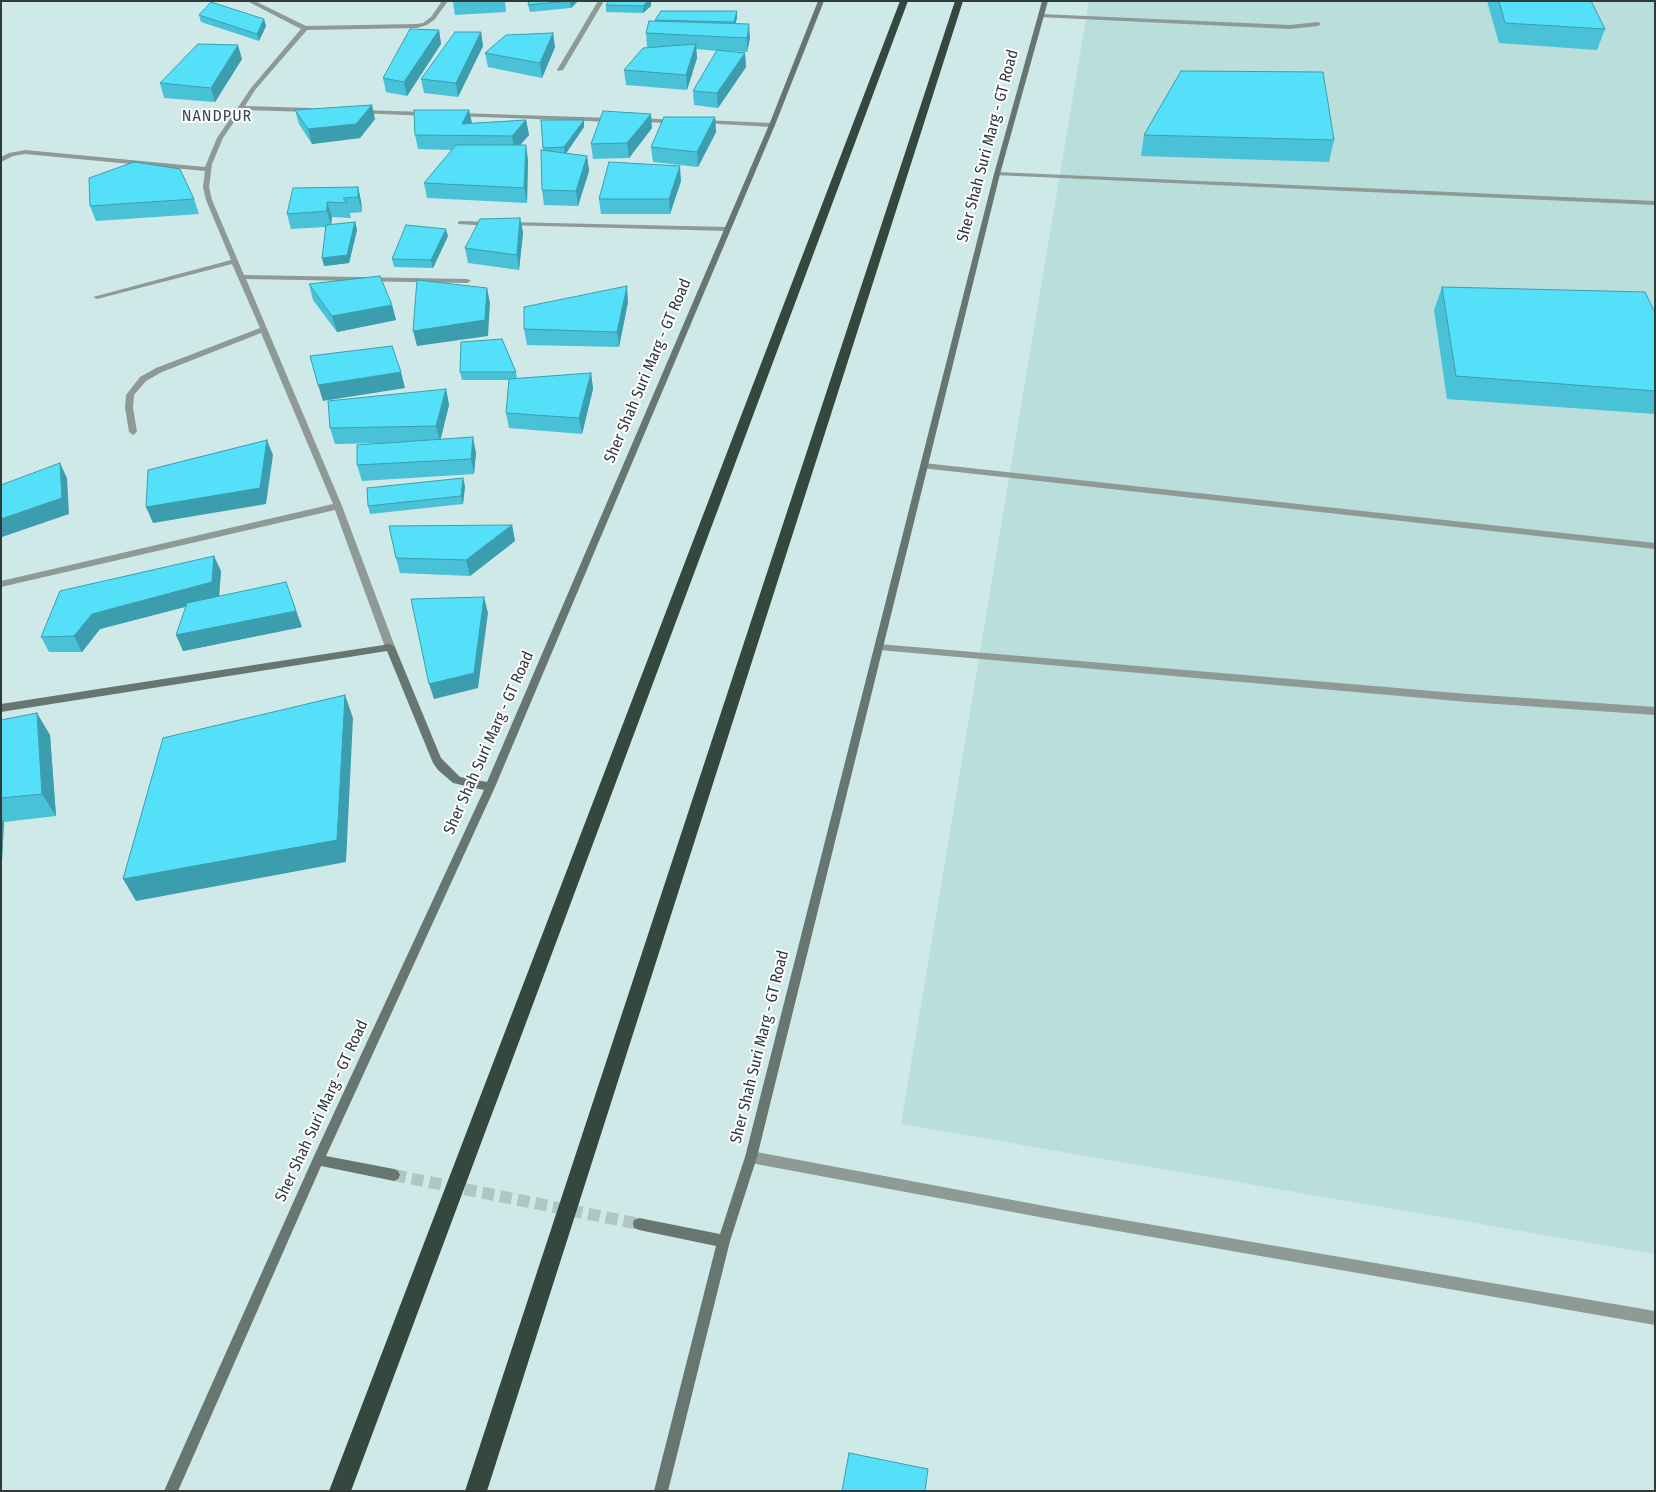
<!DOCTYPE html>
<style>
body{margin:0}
#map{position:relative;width:1656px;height:1492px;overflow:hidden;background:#cee9e7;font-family:"Fira Sans Condensed",sans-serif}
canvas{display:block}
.frame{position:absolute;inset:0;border:2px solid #2f3a39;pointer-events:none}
</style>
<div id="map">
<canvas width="1656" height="1492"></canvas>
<div class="frame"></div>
</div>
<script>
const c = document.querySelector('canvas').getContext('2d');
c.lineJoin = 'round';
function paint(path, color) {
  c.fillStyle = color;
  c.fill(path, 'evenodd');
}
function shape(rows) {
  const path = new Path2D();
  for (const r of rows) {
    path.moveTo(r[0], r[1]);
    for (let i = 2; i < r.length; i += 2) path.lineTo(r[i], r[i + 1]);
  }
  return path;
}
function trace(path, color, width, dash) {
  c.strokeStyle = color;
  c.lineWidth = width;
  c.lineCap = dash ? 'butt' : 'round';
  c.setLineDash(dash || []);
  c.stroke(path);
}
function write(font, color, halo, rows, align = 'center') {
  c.font = font + ' "Fira Sans Condensed",sans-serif';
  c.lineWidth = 4;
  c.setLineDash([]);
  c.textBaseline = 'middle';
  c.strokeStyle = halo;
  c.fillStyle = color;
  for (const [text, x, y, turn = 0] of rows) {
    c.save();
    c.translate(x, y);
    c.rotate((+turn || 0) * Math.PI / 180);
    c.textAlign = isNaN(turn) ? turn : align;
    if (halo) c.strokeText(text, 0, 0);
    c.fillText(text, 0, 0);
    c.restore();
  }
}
paint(shape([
 [1089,1,1655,1,1655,1254,901,1124]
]), '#b9dedb');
trace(shape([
 [394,1175,639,1224]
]), '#aec6c4', 12, [12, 6]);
paint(shape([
 [1041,14,1290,25,1318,22,1321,24,1318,26,1290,29,1039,17,1038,16,1041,14],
 [924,463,1655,543,1655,549,921,468,920,466,924,463],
 [879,644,1468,694,1655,707,1655,715,1468,702,879,650,874,647,879,644]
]), '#8f9995');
paint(shape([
 [247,1,255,1,306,26,417,24,423,23,431,17,442,1,448,1,435,19,427,25,417,28,307,30,255,90,245,106,311,108,314,110,311,112,242,110,223,138,212,164,209,187,212,200,244,275,467,279,471,281,467,283,246,279,342,506,395,647,390,650,385,647,335,510,1,587,1,581,333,504,261,333,162,372,146,381,134,395,133,408,137,432,133,435,129,432,125,408,126,395,140,377,156,368,260,328,232,264,97,299,93,297,231,260,206,200,203,187,205,171,25,154,13,156,1,162,1,157,9,153,25,150,205,167,217,138,251,88,301,29,247,1],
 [598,1,604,1,563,70,558,71,557,70,598,1],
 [361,110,426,112,429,114,426,116,359,113,358,112,361,110],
 [458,113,613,118,616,120,613,122,456,116,455,115,458,113],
 [638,118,676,120,679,122,676,124,636,121,635,120,638,118],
 [703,120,772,123,775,125,772,127,701,123,701,121,703,120],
 [997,172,1655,201,1655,205,995,175,994,174,997,172],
 [460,221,491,222,494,224,491,226,458,224,458,222,460,221],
 [508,222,727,227,731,229,727,231,506,225,505,224,508,222],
 [751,1151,1066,1210,1655,1311,1655,1325,1066,1222,751,1163,747,1161,745,1157,747,1153,751,1151]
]), '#8f9995');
paint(shape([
 [818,1,824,1,775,125,495,787,326,1156,394,1169,398,1171,400,1175,398,1179,394,1181,321,1166,178,1491,164,1491,314,1156,484,790,453,783,438,770,433,763,387,651,1,712,1,704,390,644,395,647,441,758,460,777,487,782,769,125,818,1],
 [1042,1,1048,1,1000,174,757,1157,730,1241,668,1491,654,1491,716,1246,639,1230,634,1228,633,1224,634,1220,639,1218,720,1234,745,1157,994,174,1042,1]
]), '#677670');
paint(shape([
 [900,1,908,1,351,1491,329,1491,900,1],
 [955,1,963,1,487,1491,465,1491,955,1]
]), '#344840');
paint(shape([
 [505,1,506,12,455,15,453,2],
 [529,1,578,1,571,8,530,12,528,5],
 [609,1,651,1,651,6,643,13,606,12,606,5],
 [1487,1,1591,1,1605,29,1597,50,1499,43],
 [199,15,264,19,266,26,259,41,201,22],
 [737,18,735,24,750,38,747,52,724,51,745,53,746,67,718,108,694,105,693,91,717,51,696,49,697,58,687,90,626,85,624,70,652,47,647,47,646,33,655,20],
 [439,30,441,44,407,96,386,92,383,78],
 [481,32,483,46,458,97,424,93,421,79],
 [553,33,555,47,542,78,488,67,485,53],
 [242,59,215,102,164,98,160,83],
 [295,110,375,119,360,138,312,144,299,124],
 [469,110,472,123,526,120,529,135,520,145,528,160,527,203,427,198,424,183,452,150,418,149,415,135],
 [715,117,716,132,698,167,653,162,651,147],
 [541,120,584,127,566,153,587,156,589,171,578,206,544,205,542,190,543,150],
 [652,128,629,158,593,159,591,144],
 [1144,135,1334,140,1329,162,1141,156],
 [681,181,670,214,601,214,599,199],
 [358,187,361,201,362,212,350,213,351,218,332,217,331,225,355,222,357,230,349,263,324,266,325,227,291,229,287,214],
 [194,199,199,214,96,221,90,206],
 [520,218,523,233,519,270,468,263,465,248],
 [448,236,433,268,394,267,392,259],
 [309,284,392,305,396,320,337,332,313,300],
 [1442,287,1655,313,1655,414,1447,399,1434,310],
 [628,302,619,347,527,345,524,329],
 [460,372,516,372,517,379,591,373,593,389,582,434,509,428,506,413,509,380,462,380],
 [446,389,449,405,440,439,476,453,474,474,362,481,357,465,392,443,335,444,330,428],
 [465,486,463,504,370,514,368,506],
 [512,525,515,541,470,576,400,573,396,558],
 [221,571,219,596,302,627,183,651,185,607,100,629,82,652,49,652,41,637],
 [1,720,50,735,56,816,4,822,1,881]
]), '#49c1d6');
paint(shape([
 [570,1,578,1,571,8],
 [648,1,651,1,651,6,643,13,643,6],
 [737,11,737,18,734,29,734,22],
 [264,19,266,26,259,41,257,34],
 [749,24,750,38,747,52,747,38],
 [439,30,441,44,407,96,404,82],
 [481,32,483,46,458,97,456,83],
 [553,33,555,47,542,78,540,63],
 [696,44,697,58,687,90,686,75],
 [238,45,242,59,215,102,211,88],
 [745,53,746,67,718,108,717,93],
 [372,105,375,119,360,138,312,144,308,129],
 [469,110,472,124,462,124],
 [651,114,652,128,629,158,627,143],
 [715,117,716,132,698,167,697,152],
 [526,120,529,135,515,151,512,136],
 [584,120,584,127,565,155,564,147],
 [526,145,528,160,527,203,524,188],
 [587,156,589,171,578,206,576,191],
 [680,166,681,181,670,214,669,199],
 [358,187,361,201,362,212,358,197],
 [327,202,332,217,331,226,327,211],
 [520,218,523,233,519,270,517,255],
 [355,222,357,230,349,263,324,266,322,258],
 [446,229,448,236,433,268,431,260],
 [627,286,628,302,619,347,617,332],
 [487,288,490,303,488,336,417,346,413,331],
 [392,305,396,320,337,332,332,316],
 [401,372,405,388,323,401,318,385],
 [591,373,593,389,582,434,579,418],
 [446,389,449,405,440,442,436,426],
 [473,437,476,453,474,474,471,459],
 [267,440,273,455,266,504,153,523,146,507],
 [60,463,67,478,69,514,2,537,1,519],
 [463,478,465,486,463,504,461,496],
 [512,525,515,541,470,576,466,560],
 [214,556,221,571,219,598,100,629,82,652,74,636,92,614],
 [286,582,302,627,183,651,176,635],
 [484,597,488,613,478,688,434,699,429,684],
 [345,695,353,718,346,862,136,901,123,879],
 [37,713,50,735,56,816,42,794],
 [1,818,4,822,1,881]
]), '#3c9dae');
const building = shape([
 [529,1,569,1,528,5,529,1],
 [609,1,648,1,643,6,606,5,609,1],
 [1499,1,1591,1,1605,29,1505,23,1499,1],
 [211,2,264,19,257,34,199,15,211,2],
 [661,11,737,11,734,22,655,20,661,11],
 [649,21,749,24,747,38,646,33,649,21],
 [410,29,439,30,404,82,383,78,410,29],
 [455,32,481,32,456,83,421,79,455,32],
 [553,33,540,63,485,53,506,35,553,33],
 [198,44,238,45,211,88,160,83,198,44],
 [696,44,686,75,624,70,643,48,696,44],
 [717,50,745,53,717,93,693,91,717,50],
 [1181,71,1323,72,1334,140,1144,135,1181,71],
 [372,105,356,124,308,129,295,110,372,105],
 [414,110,469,110,462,124,526,120,512,136,415,135,414,110],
 [603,111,651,114,627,143,591,144,603,111],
 [664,117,715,117,697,152,651,147,664,117],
 [541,120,584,120,564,147,543,148,541,120],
 [456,145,526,145,524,188,424,183,456,145],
 [541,150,587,156,576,191,542,190,541,150],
 [134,162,180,169,194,199,90,206,89,178,134,162],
 [609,162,680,166,669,199,599,199,609,162],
 [358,187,358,197,343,198,347,203,327,202,327,211,287,214,293,188,358,187],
 [520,218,517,255,465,248,480,219,520,218],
 [355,222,347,255,322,258,326,225,355,222],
 [406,225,446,229,431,260,392,259,406,225],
 [380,276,392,305,332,316,309,284,380,276],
 [417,280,487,288,485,320,413,331,417,280],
 [627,286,617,332,524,329,524,307,627,286],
 [1442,287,1645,292,1655,313,1655,391,1456,376,1442,287],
 [502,339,516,372,460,372,461,342,502,339],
 [392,346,401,372,318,385,310,356,392,346],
 [591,373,579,418,506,413,509,379,591,373],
 [446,389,436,426,330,428,328,401,446,389],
 [473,437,471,459,357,465,357,445,473,437],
 [267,440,260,488,146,507,148,470,267,440],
 [60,463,62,498,1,519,1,485,60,463],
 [463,478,461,496,368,506,367,488,463,478],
 [512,525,466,560,396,558,389,526,512,525],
 [214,556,212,582,92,614,74,636,41,637,60,591,214,556],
 [286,582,296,611,176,635,187,603,286,582],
 [484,597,474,673,429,684,411,599,484,597],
 [345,695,337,840,123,879,163,738,345,695],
 [37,713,42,794,1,798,1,720,37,713],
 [849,1453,928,1469,925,1491,842,1491,849,1453]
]);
paint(building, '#55e0f9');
trace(building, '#3c9dae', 1);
c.letterSpacing = '1px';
write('16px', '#334a48', '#fff', [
 ["NANDPUR",217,117]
]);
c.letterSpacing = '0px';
write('16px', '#2f3a39', '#fff', [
 ["Sher Shah Suri Marg - GT Road",988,146,-75],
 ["Sher Shah Suri Marg - GT Road",648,371,-67],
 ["Sher Shah Suri Marg - GT Road",489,743,-66],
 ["Sher Shah Suri Marg - GT Road",760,1047,-76],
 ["Sher Shah Suri Marg - GT Road",322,1111,-65]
]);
</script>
